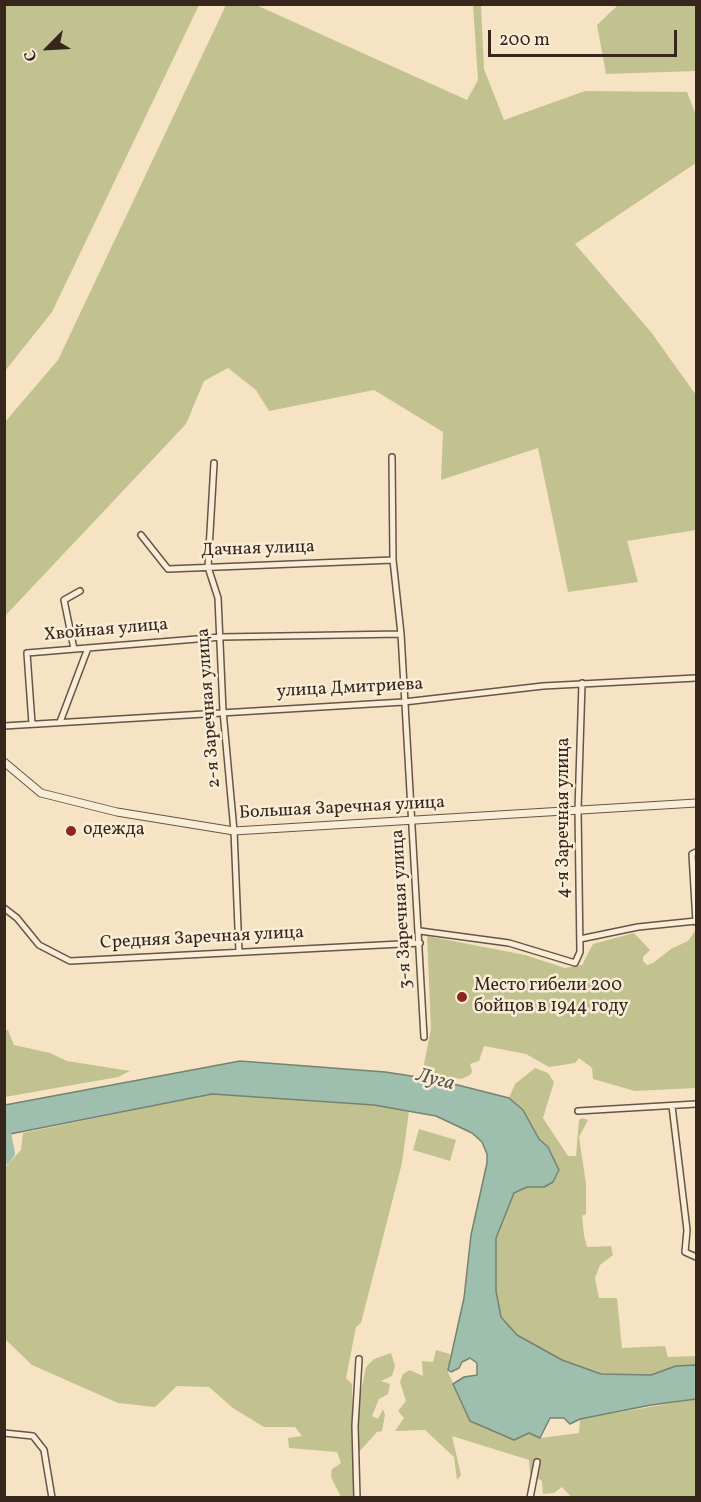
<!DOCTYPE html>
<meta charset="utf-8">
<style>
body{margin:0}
#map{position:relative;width:701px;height:1502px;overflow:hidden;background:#f6e3c3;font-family:Vollkorn,serif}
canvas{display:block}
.frame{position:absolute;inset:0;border:6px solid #37261b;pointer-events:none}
.north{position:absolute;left:18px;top:18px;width:60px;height:60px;-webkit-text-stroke:4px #f9edd8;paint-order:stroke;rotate:246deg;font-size:16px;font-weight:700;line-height:24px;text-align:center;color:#37261b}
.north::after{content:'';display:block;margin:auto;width:21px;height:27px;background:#37261b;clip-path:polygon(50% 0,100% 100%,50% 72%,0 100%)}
.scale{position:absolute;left:488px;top:30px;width:189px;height:27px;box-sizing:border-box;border:3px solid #37261b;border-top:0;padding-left:8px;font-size:18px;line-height:21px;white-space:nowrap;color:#37261b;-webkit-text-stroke:4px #f9edd8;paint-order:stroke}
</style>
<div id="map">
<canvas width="701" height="1502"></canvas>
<div class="frame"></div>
<div class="north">С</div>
<div class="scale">200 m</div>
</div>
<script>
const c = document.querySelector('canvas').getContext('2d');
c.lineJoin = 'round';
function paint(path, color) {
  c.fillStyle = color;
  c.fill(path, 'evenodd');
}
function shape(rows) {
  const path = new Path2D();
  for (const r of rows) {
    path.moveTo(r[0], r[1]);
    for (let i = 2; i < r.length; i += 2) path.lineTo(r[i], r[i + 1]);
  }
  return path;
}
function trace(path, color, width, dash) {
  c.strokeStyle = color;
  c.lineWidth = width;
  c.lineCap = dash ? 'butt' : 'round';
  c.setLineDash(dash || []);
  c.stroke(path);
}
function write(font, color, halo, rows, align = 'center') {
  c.font = font + ' Vollkorn,serif';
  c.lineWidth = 5;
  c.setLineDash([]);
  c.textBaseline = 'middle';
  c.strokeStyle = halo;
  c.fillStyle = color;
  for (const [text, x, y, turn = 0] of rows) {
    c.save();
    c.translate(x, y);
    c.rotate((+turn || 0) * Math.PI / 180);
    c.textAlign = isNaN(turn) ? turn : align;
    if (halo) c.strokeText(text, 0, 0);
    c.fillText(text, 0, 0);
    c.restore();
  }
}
paint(shape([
 [5,4,199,5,52,312,5,371],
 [226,5,256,5,467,100,478,80,473,5,481,5,484,69,504,120,585,91,687,92,696,115,696,163,575,244,651,332,696,395,696,530,627,541,638,582,568,592,538,448,441,480,443,432,374,390,269,411,256,390,228,368,204,381,186,424,5,616,5,422,58,360],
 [618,5,696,5,696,71,606,74,597,25],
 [696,929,696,1088,635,1091,593,1079,592,1068,579,1058,575,1063,549,1067,526,1054,484,1046,479,1061,470,1064,472,1072,470,1075,461,1079,429,1075,423,1069,431,1029,427,936,525,955,565,968,582,965,593,944,634,933,650,950,643,957,643,961,647,965,653,963,671,949,688,941],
 [5,1030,8,1030,14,1045,50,1053,67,1061,130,1071,118,1077,5,1097],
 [535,1068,548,1073,554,1082,543,1118,568,1156,576,1156,579,1120,582,1118,588,1120,579,1137,586,1184,586,1214,582,1216,584,1235,587,1247,611,1246,613,1255,600,1265,595,1278,599,1298,617,1298,622,1348,665,1346,668,1357,696,1356,696,1365,676,1366,651,1375,601,1374,562,1360,517,1335,501,1317,496,1291,496,1239,514,1193,527,1187,544,1187,557,1176,559,1170,548,1147,539,1139,523,1110,509,1098,515,1084],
 [212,1094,374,1105,409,1111,402,1163,361,1323,356,1327,346,1378,352,1384,354,1497,341,1497,331,1477,332,1469,341,1463,337,1452,289,1448,288,1438,302,1436,295,1427,264,1427,233,1408,209,1387,177,1386,155,1407,118,1403,32,1365,5,1339,5,1175,6,1166,21,1150,23,1133],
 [419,1129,456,1140,450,1161,413,1150],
 [436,1350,450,1354,448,1372,470,1421,514,1440,529,1433,540,1438,579,1433,580,1419,696,1399,696,1497,571,1497,562,1487,554,1493,543,1494,542,1481,530,1474,529,1460,452,1436,461,1475,457,1480,454,1457,425,1430,395,1431,404,1418,398,1411,406,1401,400,1382,403,1374,410,1370,423,1376,422,1361,433,1362],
 [391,1353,395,1366,392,1376,381,1381,390,1384,388,1394,379,1399,372,1416,378,1419,383,1409,385,1415,382,1431,377,1432,358,1453,357,1411,366,1367,374,1359]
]), '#c2c290');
const water = shape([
 [240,1061,385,1072,438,1080,509,1098,523,1110,539,1139,548,1147,559,1170,553,1182,544,1187,527,1187,514,1193,496,1238,496,1291,501,1317,517,1335,562,1360,601,1374,651,1375,676,1366,696,1365,696,1399,651,1405,580,1419,570,1424,564,1418,550,1418,540,1438,529,1433,514,1440,470,1421,453,1384,464,1377,477,1375,477,1363,470,1358,462,1362,459,1368,451,1372,448,1370,464,1298,471,1235,487,1163,487,1154,482,1142,472,1133,436,1116,374,1105,212,1094,5,1135,5,1105,240,1061]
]);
paint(water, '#9ebfad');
trace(water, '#758273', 1.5);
trace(shape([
 [4,1129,9,1153,4,1159]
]), '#9ebfad', 12);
const minor = shape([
 [392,457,393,560,401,634,424,1037],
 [214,463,208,567,218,598,223,711,234,831,239,952],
 [141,535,168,569,393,560],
 [74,649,64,600,80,591],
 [60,722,88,648],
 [32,724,27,653,221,637,401,634],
 [4,726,404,702,543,686,696,678],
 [4,908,17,918,39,945,70,961,420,943],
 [696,922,692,854,696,852],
 [420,931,509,943,575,963,580,952,578,810,582,683],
 [580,939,638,927,696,921],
 [672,1106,687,1230,685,1252,696,1257],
 [578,1111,696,1104],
 [4,1433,33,1436,44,1450,52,1498],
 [357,1498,355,1426,359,1359],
 [530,1498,537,1462]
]);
const tertiary = shape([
 [4,762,41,793,117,812,234,831,696,803]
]);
trace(minor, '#675545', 8);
trace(tertiary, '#675545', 9);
trace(minor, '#f9edd8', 5);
trace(tertiary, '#f9edd8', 7);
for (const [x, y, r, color] of [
 [71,831,6,"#8f2418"],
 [462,997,6,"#8f2418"]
]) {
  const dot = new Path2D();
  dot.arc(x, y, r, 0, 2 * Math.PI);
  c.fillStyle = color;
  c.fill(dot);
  trace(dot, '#f9edd8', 2);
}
write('18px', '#37261b', '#f9edd8', [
 ["Дачная улица",258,550,-2],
 ["Хвойная улица",106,631,-5],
 ["улица Дмитриева",350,689,-3],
 ["2-я Заречная улица",210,708,-94],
 ["Большая Заречная улица",342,809,-3],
 ["4-я Заречная улица",565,818,-90],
 ["3-я Заречная улица",403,909,-93],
 ["Средняя Заречная улица",202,939,-3]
]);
write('18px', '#37261b', '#f9edd8', [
 ["одежда",83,831],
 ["Место гибели 200",474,987],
 ["бойцов в 1944 году",474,1008]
], 'left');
write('italic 20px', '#565447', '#f9edd8', [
 ["Луга",435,1081,14]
]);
</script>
